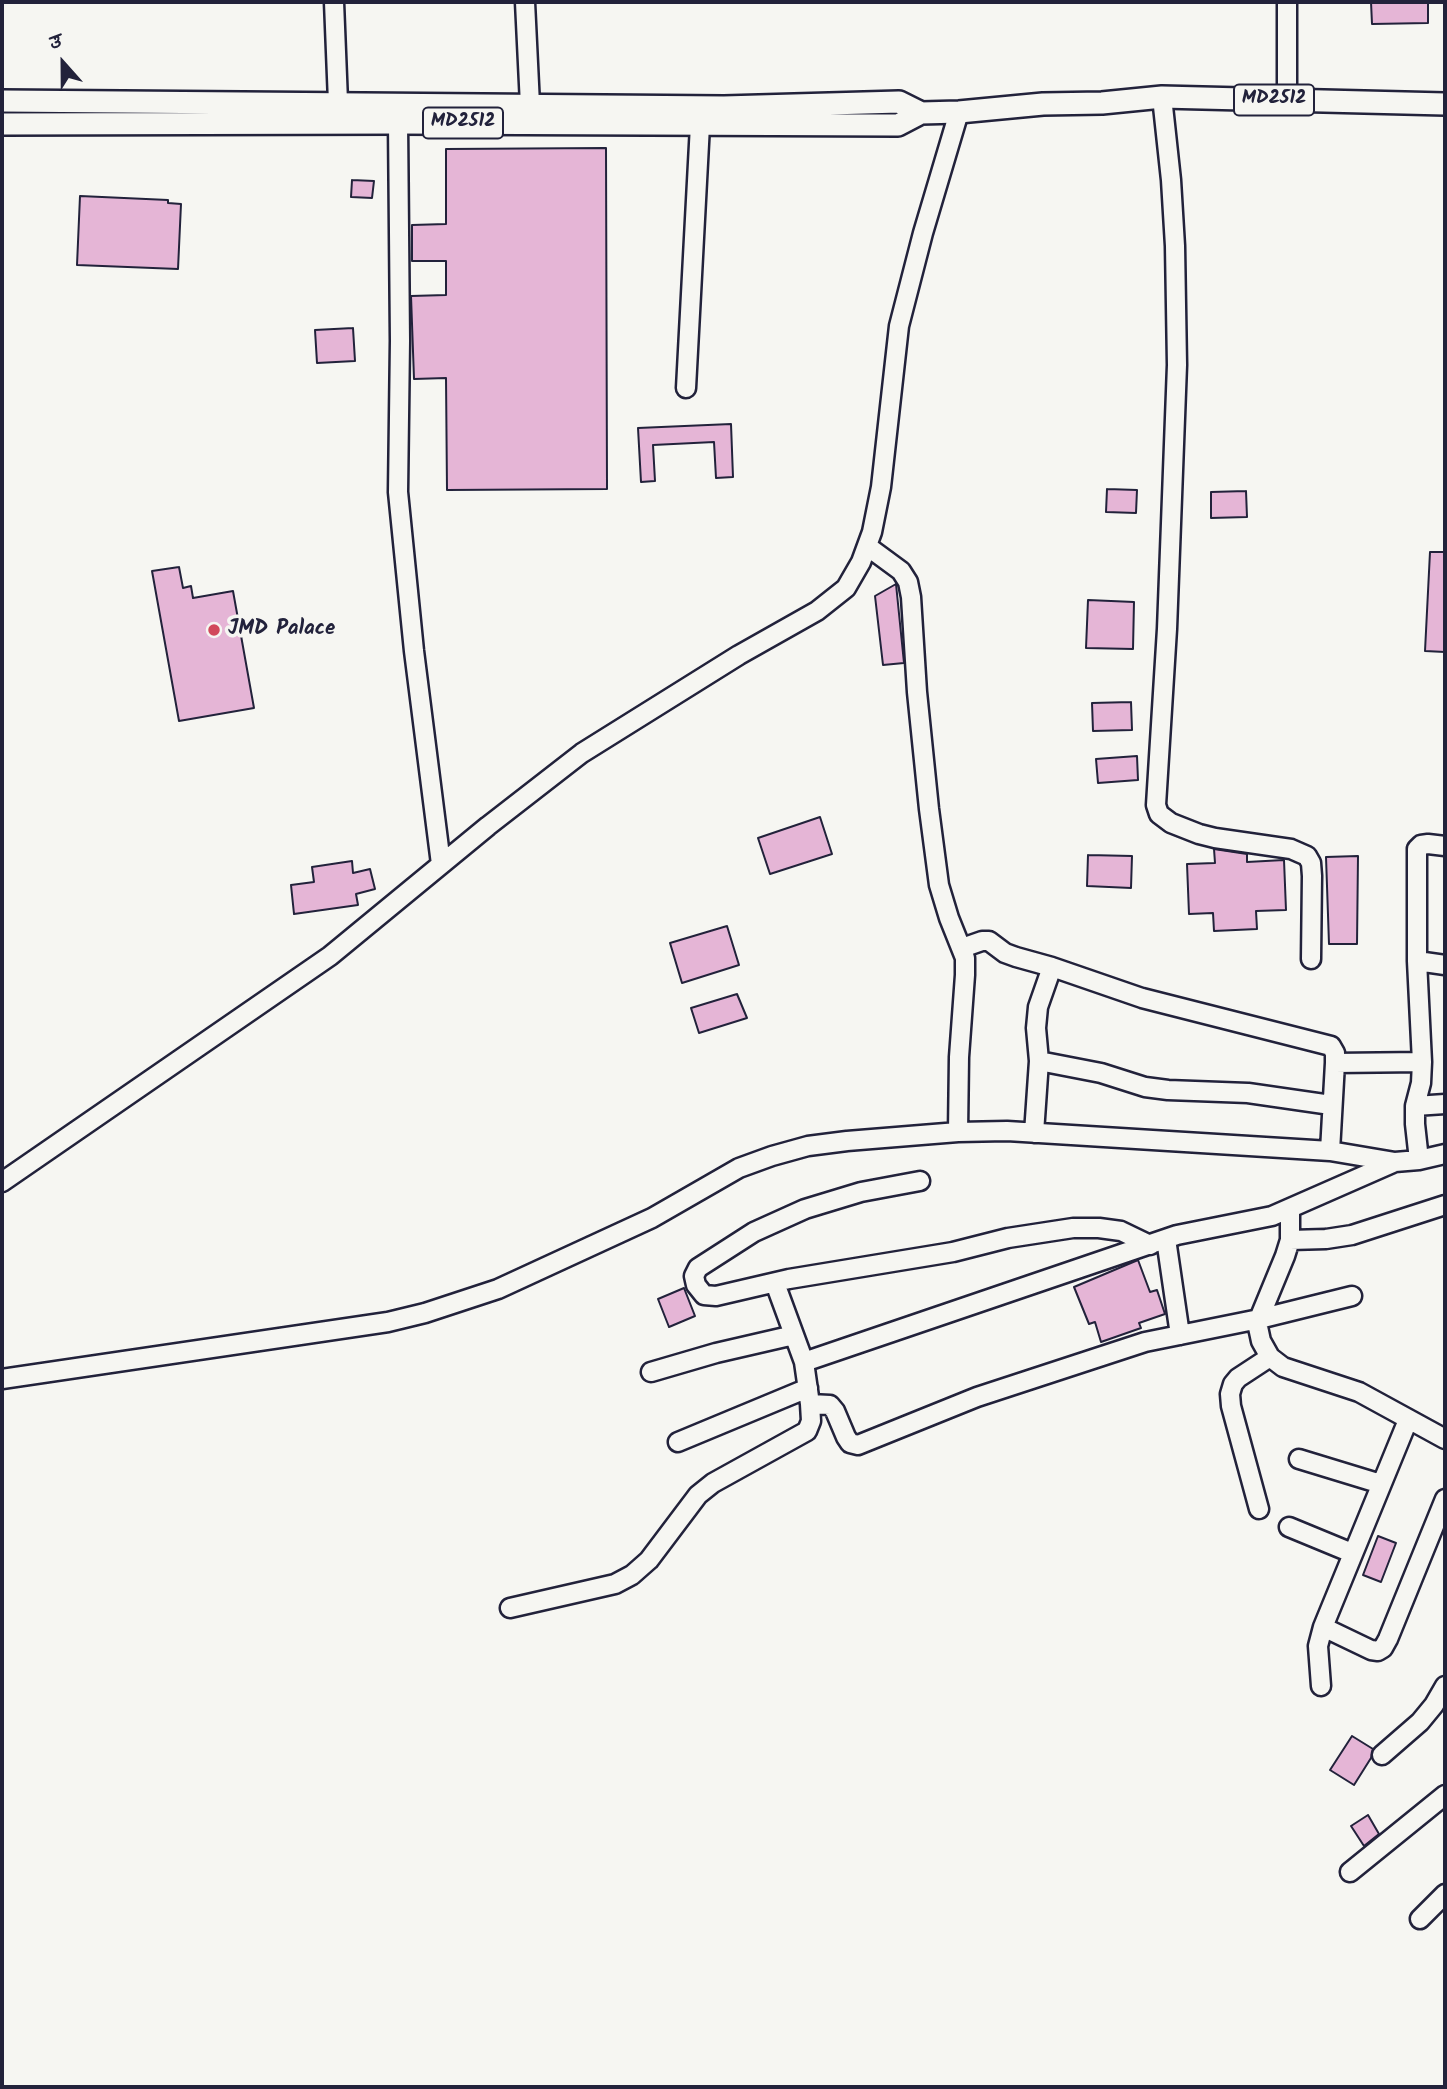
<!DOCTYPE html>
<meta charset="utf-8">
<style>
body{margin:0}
#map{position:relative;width:1447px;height:2089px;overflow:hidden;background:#f6f6f2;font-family:Kalam,"Playpen Sans Deva",sans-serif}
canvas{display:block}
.frame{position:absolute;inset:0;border:4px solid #22223b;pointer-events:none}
.north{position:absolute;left:28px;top:28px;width:70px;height:70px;-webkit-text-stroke:5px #f6f6f2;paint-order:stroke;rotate:339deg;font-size:19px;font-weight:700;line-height:28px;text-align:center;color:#22223b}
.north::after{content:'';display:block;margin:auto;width:24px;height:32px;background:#22223b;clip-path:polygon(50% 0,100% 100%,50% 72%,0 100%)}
</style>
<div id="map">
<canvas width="1447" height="2089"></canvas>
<div class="frame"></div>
<div class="north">उ</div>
</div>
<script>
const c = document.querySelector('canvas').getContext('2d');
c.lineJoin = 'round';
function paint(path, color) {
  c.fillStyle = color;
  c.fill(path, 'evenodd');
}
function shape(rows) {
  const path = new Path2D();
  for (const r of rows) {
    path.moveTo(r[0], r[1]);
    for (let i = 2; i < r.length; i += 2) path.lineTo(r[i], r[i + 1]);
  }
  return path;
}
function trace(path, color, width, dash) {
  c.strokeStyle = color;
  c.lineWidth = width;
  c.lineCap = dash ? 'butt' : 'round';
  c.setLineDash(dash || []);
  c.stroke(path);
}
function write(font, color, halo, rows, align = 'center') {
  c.font = font + ' Kalam,sans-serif';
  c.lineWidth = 7;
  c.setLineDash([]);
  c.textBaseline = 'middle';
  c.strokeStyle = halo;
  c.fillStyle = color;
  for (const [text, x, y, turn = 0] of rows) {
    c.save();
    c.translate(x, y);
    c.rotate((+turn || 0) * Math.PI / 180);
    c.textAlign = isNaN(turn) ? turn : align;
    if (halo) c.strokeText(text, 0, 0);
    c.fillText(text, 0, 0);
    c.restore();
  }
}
const building = shape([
 [1371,2,1428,2,1428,23,1372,24,1371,2],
 [606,148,607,489,447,490,446,378,414,379,411,296,446,295,446,261,412,261,412,225,446,224,446,149,606,148],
 [352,180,374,181,372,198,351,197,352,180],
 [80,196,168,200,168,203,181,204,178,269,77,265,80,196],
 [353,328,355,361,317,363,315,330,353,328],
 [731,424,733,477,716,478,714,442,653,445,655,481,641,482,638,428,731,424],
 [1107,489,1137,490,1136,513,1106,512,1107,489],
 [1246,491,1247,517,1211,518,1211,492,1246,491],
 [1430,552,1445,552,1445,652,1425,651,1430,552],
 [179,567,183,588,191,586,193,598,233,591,254,708,179,721,152,571,179,567],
 [896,584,904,663,883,665,875,596,896,584],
 [1088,600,1134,602,1133,649,1086,648,1088,600],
 [1131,702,1132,730,1093,731,1092,703,1131,702],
 [1137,756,1138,780,1098,783,1096,759,1137,756],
 [820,817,832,854,770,874,758,838,820,817],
 [1214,849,1247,854,1247,862,1284,860,1286,910,1256,911,1257,929,1214,931,1213,913,1189,914,1187,864,1215,863,1214,849],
 [1088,855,1132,856,1131,888,1087,886,1088,855],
 [1358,856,1357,944,1329,944,1326,857,1358,856],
 [352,861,353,873,370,869,375,889,356,894,358,905,294,914,291,885,314,882,312,867,352,861],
 [727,926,739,965,682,983,670,943,727,926],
 [737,994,747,1018,699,1033,691,1008,737,994],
 [1138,1260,1150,1292,1157,1290,1165,1314,1139,1323,1141,1328,1101,1342,1095,1322,1089,1324,1074,1287,1138,1260],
 [684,1288,695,1316,669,1327,658,1299,684,1288],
 [1378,1536,1396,1543,1381,1582,1363,1575,1378,1536],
 [1352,1736,1373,1749,1371,1758,1354,1785,1330,1770,1352,1736],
 [1368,1815,1379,1834,1364,1846,1351,1826,1368,1815]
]);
paint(building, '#e5b5d6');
trace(building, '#22223b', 2);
const minor = shape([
 [334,2,338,102],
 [525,2,530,105],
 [1287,2,1287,100],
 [1162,97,1171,180,1175,246,1177,365,1167,629,1156,805,1159,814,1171,823,1199,834,1215,838,1291,849,1307,856,1311,863,1312,876,1311,959],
 [398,123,400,341,398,492,414,651,441,864],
 [686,388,700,125],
 [867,546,901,571,908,582,911,597,917,692,929,809,939,885,949,918,965,958,965,975,959,1057,958,1132],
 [962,948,982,941,989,941,1005,953,1016,957,1052,967,1142,998,1331,1046,1335,1053,1335,1063,1330,1151],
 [1417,961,1445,965],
 [1039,1061,1101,1073,1145,1087,1168,1090,1248,1093,1331,1105],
 [1335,1063,1422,1062],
 [1415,1106,1445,1104],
 [1034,1133,1039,1061,1036,1028,1038,1007,1052,967],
 [1419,1160,1415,1124,1415,1106,1421,1083,1422,1062,1417,961,1417,849,1421,845,1428,844,1445,846],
 [920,1181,861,1192,805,1209,754,1232,698,1268,694,1276,696,1285,704,1295,716,1296,789,1279,953,1252,1008,1238,1073,1228,1099,1228,1121,1231,1150,1245],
 [2,1182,330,956,488,826,582,753,739,655,817,611,846,588,861,562,872,532,881,487,899,326,923,233,959,112],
 [1290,1209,1290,1240,1285,1256,1259,1319,1258,1327,1261,1341,1270,1357,1283,1367,1359,1392,1445,1439],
 [1166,1239,1180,1335],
 [1290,1240,1326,1239,1352,1235,1445,1205],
 [804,1362,1177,1235,1272,1216,1395,1162],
 [651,1372,716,1353,794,1335],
 [2,1379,388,1322,425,1313,498,1289,652,1218,739,1168,772,1156,808,1146,847,1141,958,1132,1007,1131,1330,1151,1395,1162,1419,1160,1445,1154],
 [810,1404,830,1405,835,1411,846,1437,850,1443,858,1445,977,1397,1145,1342,1259,1319,1352,1296],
 [678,1442,808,1388],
 [1299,1459,1381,1484],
 [1259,1509,1231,1406,1230,1394,1233,1384,1238,1378,1270,1357],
 [1289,1527,1352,1553],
 [510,1608,615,1584,632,1575,649,1560,698,1495,713,1483,807,1431,811,1421,810,1404,804,1362,775,1283],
 [1323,1627,1371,1650,1378,1651,1383,1648,1388,1639,1445,1499],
 [1321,1686,1318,1646,1323,1627,1408,1420],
 [1382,1755,1420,1722,1434,1705,1445,1686],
 [1350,1872,1445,1795],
 [1420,1919,1445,1894]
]);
const major = shape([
 [2,101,724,107,899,102,921,113],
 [2,124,398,123,898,125,921,113,959,112,1043,104,1102,103,1162,97,1445,104]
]);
trace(minor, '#22223b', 23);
trace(major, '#22223b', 26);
trace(minor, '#f6f6f2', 18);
trace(major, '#f6f6f2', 21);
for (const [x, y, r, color] of [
 [214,630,7,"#d1495b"]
]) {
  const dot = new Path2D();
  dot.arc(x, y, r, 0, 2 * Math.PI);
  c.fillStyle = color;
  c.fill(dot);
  trace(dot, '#f6f6f2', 2.5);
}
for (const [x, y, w] of [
 [1274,100,80],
 [463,123,80]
]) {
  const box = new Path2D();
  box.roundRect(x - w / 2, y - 15.5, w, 31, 5);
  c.fillStyle = '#f6f6f2';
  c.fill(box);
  trace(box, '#22223b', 2);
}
write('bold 19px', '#22223b', null, [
 ["MD2512",1274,100],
 ["MD2512",463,123]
]);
write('bold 21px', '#22223b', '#f6f6f2', [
 ["JMD Palace",228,630]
], 'left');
</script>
